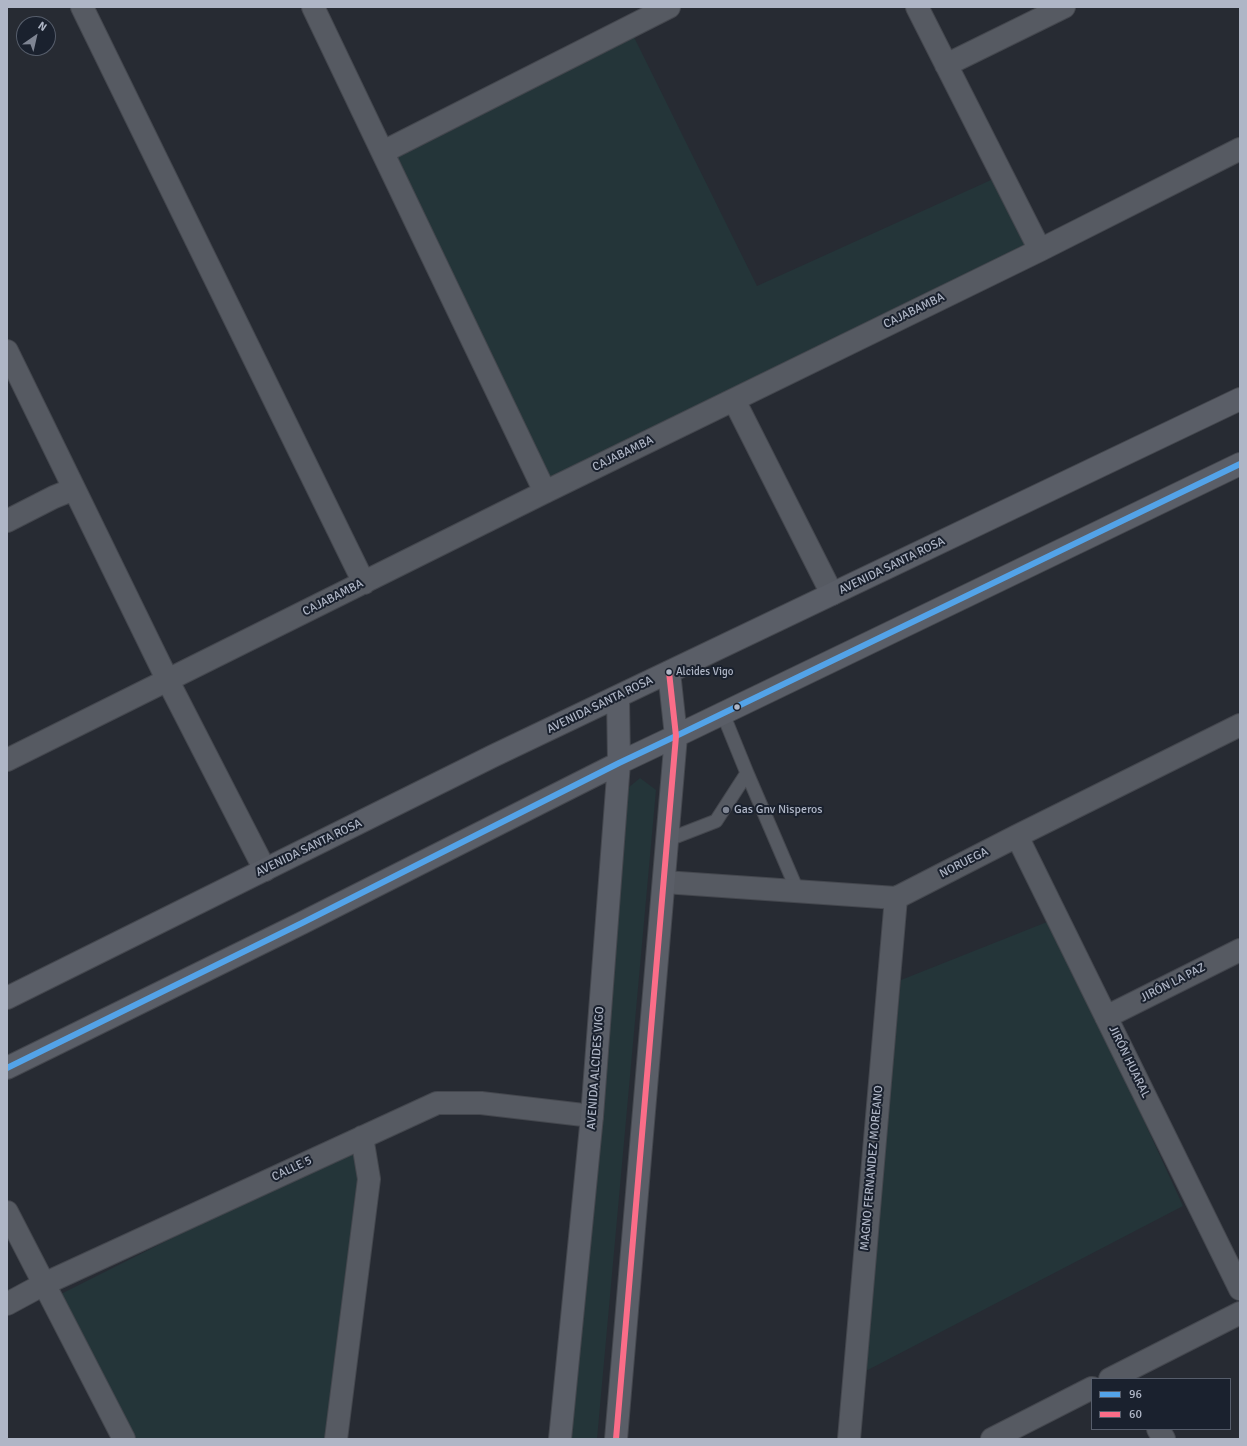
<!DOCTYPE html>
<meta charset="utf-8">
<style>
body{margin:0}
#map{position:relative;width:1247px;height:1446px;overflow:hidden;background:#272b33;font-family:Signika,sans-serif}
canvas{display:block}
.frame{position:absolute;inset:0;border:8px solid #afb6c6;pointer-events:none}
.legend{position:absolute;left:1091px;top:1378px;width:140px;height:52px;box-sizing:border-box;background:#1a212e;border:1px solid #565d6b;margin:0;padding:5px 7px;list-style:none;font-size:12px;color:#afb6c6}
.legend li{display:flex;align-items:center;gap:8px;height:20px}
.legend b{width:20px;border:1px solid #565d6b}
.north{position:absolute;left:16px;top:16px;width:40px;height:40px;box-sizing:border-box;background:#1a212e;border:1px solid #565d6b;border-radius:50%;rotate:34deg;font-size:11px;font-weight:700;line-height:16px;text-align:center;color:#afb6c6}
.north::after{content:'';display:block;margin:auto;width:14px;height:18px;background:#7f8593;clip-path:polygon(50% 0,100% 100%,50% 72%,0 100%)}
</style>
<div id="map">
<canvas width="1247" height="1446"></canvas>
<div class="frame"></div>
<ul class="legend">
<li><b style="height:5px;background:#53a3e8"></b>96</li>
<li><b style="height:5px;background:#fb6d88"></b>60</li>
</ul>
<div class="north">N</div>
</div>
<script>
const c = document.querySelector('canvas').getContext('2d');
c.lineJoin = 'round';
function paint(path, color) {
  c.fillStyle = color;
  c.fill(path, 'evenodd');
}
function shape(rows) {
  const path = new Path2D();
  for (const r of rows) {
    path.moveTo(r[0], r[1]);
    for (let i = 2; i < r.length; i += 2) path.lineTo(r[i], r[i + 1]);
  }
  return path;
}
function trace(path, color, width, dash) {
  c.strokeStyle = color;
  c.lineWidth = width;
  c.lineCap = dash ? 'butt' : 'round';
  c.setLineDash(dash || []);
  c.stroke(path);
}
function write(font, color, halo, rows, align = 'center') {
  c.font = font + ' Signika,sans-serif';
  c.lineWidth = 4;
  c.setLineDash([]);
  c.textBaseline = 'middle';
  c.strokeStyle = halo;
  c.fillStyle = color;
  for (const [text, x, y, turn = 0] of rows) {
    c.save();
    c.translate(x, y);
    c.rotate((+turn || 0) * Math.PI / 180);
    c.textAlign = isNaN(turn) ? turn : align;
    if (halo) c.strokeText(text, 0, 0);
    c.fillText(text, 0, 0);
    c.restore();
  }
}
paint(shape([
 [629,27,757,286,1002,175,1040,250,545,492,383,152],
 [640,778,656,790,597,1439,569,1439,628,788],
 [1052,920,1183,1206,862,1373,901,980],
 [359,1144,364,1183,330,1439,132,1439,57,1296]
]), '#243539');
const lane = shape([
 [747,773,798,892],
 [667,840,716,821,747,773,723,714]
]);
const street = shape([
 [82,7,364,583],
 [313,7,545,492],
 [917,7,1040,250],
 [946,65,1064,7],
 [383,152,669,7],
 [7,351,168,681,265,870],
 [734,400,832,594],
 [7,521,54,497,74,489],
 [7,760,545,492,1040,250,1240,149],
 [1017,836,1240,1289],
 [664,882,896,898,1017,836,1240,725],
 [1106,1017,1240,950],
 [7,1212,124,1439],
 [7,1304,44,1284,437,1103,481,1103,592,1116],
 [1110,1379,1240,1313],
 [1158,1429,1164,1439],
 [336,1439,369,1179,362,1137],
 [849,1439,896,898],
 [992,1439,1092,1388]
]);
const secondary = shape([
 [7,998,493,756,1240,399],
 [7,1068,302,923,619,763,676,736,1240,464],
 [560,1439,592,1116,619,763,618,697],
 [616,1439,676,736,669,672]
]);
trace(lane, '#44474e', 15);
trace(street, '#44474e', 24);
trace(secondary, '#44474e', 24);
trace(lane, '#565a62', 13);
trace(street, '#565a62', 22);
trace(secondary, '#5a5e67', 22);
trace(shape([
 [7,1068,302,923,619,763,676,736,1240,464]
]), '#53a3e8', 6);
trace(shape([
 [616,1439,676,736,669,672]
]), '#fb6d88', 6);
for (const [x, y, r, color] of [
 [669,672,3.5,"#afb6c6"],
 [737,707,3.5,"#afb6c6"],
 [726,810,4,"#7f8593"]
]) {
  const dot = new Path2D();
  dot.arc(x, y, r, 0, 2 * Math.PI);
  c.fillStyle = color;
  c.fill(dot);
  trace(dot, '#1a212e', 1.5);
}
write('11px', '#afb6c6', '#1a212e', [
 ["Alcides Vigo",676,672]
], 'left');
write('12px', '#afb6c6', '#1a212e', [
 ["CAJABAMBA",914,311,-26],
 ["CAJABAMBA",623,454,-26],
 ["AVENIDA SANTA ROSA",892,566,-26],
 ["CAJABAMBA",333,598,-27],
 ["AVENIDA SANTA ROSA",600,705,-26],
 ["AVENIDA SANTA ROSA",309,848,-26],
 ["NORUEGA",964,863,-27],
 ["JIRÓN LA PAZ",1173,983,-27],
 ["JIRÓN HUARAL",1129,1062,64],
 ["AVENIDA ALCIDES VIGO",596,1068,-86],
 ["MAGNO FERNANDEZ MOREANO",872,1168,-85],
 ["CALLE 5",292,1169,-25]
]);
write('12px', '#afb6c6', '#1a212e', [
 ["Gas Gnv Nisperos",734,810]
], 'left');
</script>
